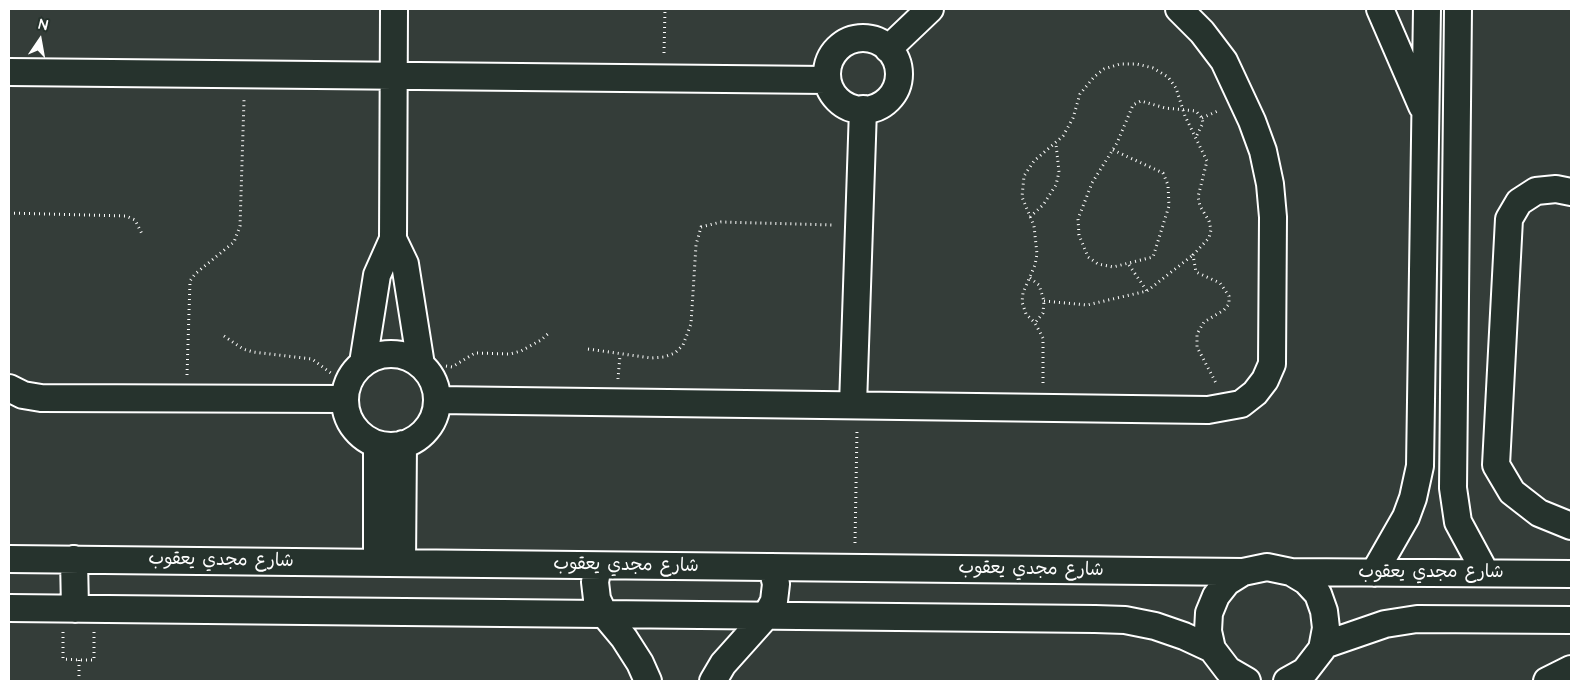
<!DOCTYPE html>
<meta charset="utf-8">
<style>
body{margin:0}
#map{position:relative;width:1580px;height:690px;overflow:hidden;background:#343d39;font-family:"Architects Daughter",sans-serif}
canvas{display:block}
.frame{position:absolute;inset:0;border:10px solid #fff;pointer-events:none}
.north{position:absolute;left:15px;top:15px;width:50px;height:50px;-webkit-text-stroke:4px #26332d;paint-order:stroke;rotate:12deg;font-size:14px;font-weight:700;line-height:20px;text-align:center;color:#fff}
.north::after{content:'';display:block;margin:auto;width:18px;height:22px;background:#fff;clip-path:polygon(50% 0,100% 100%,50% 72%,0 100%)}
</style>
<div id="map">
<canvas width="1580" height="690"></canvas>
<div class="frame"></div>
<div class="north">N</div>
</div>
<script>
const c = document.querySelector('canvas').getContext('2d');
c.lineJoin = 'round';
function shape(rows) {
  const path = new Path2D();
  for (const r of rows) {
    if (r.length === 3) {
      path.moveTo(r[0] + r[2], r[1]);
      path.arc(r[0], r[1], r[2], 0, 2 * Math.PI);
      continue;
    }
    path.moveTo(r[0], r[1]);
    for (let i = 2; i < r.length; i += 2) path.lineTo(r[i], r[i + 1]);
  }
  return path;
}
function trace(path, color, width, dash) {
  c.strokeStyle = color;
  c.lineWidth = width;
  c.lineCap = dash ? 'butt' : 'round';
  c.setLineDash(dash || []);
  c.stroke(path);
}
function write(font, color, halo, rows, align = 'center') {
  c.font = font + ' "Architects Daughter","Playpen Sans Arabic",sans-serif';
  c.lineWidth = 4.5;
  c.setLineDash([]);
  c.textBaseline = 'middle';
  c.strokeStyle = halo;
  c.fillStyle = color;
  for (const [text, x, y, turn = 0] of rows) {
    c.save();
    c.translate(x, y);
    c.rotate((+turn || 0) * Math.PI / 180);
    c.textAlign = isNaN(turn) ? turn : align;
    if (halo) c.strokeText(text, 0, 0);
    c.fillText(text, 0, 0);
    c.restore();
  }
}
const minor = shape([
 [1380,9,1422,106],
 [1458,9,1453,488,1458,522,1485,572],
 [863,74,36],
 [888,49,930,9],
 [9,72,827,80],
 [1571,192,1556,189,1536,191,1519,202,1509,219,1496,465,1512,492,1539,513,1571,526],
 [393,239,405,264,421,365],
 [391,400,46],
 [363,363,377,275,393,239,394,9],
 [9,388,23,395,41,398,344,399],
 [437,400,1208,410,1241,404,1255,393,1265,380,1272,364,1273,217,1270,184,1263,151,1252,121,1224,61,1202,32,1179,9],
 [853,405,863,109],
 [377,444,377,562],
 [9,559,1243,572],
 [74,559,75,609],
 [402,563,403,444],
 [598,566,595,582,597,599,604,614,624,638,640,663,648,681],
 [1291,572,1571,574],
 [1374,573,1406,517,1413,498,1420,466,1427,9],
 [9,608,1095,619,1125,620,1155,626,1184,636,1212,649],
 [1324,645,1385,624,1417,619,1571,620],
 [713,681,723,664,766,616,774,601,776,584,772,567],
 [1247,681,1228,670,1212,649,1208,631,1209,613,1216,596,1227,582,1243,572,1267,567,1291,572,1306,581,1318,594,1324,611,1326,628,1322,649,1305,671,1287,681],
 [1547,681,1571,669]
]);
trace(minor, '#fff', 30);
trace(shape([
 [664,53,665,9],
 [1202,118,1220,110],
 [1113,150,1163,173,1168,185,1169,206,1153,257,1113,267,1098,264,1088,257,1079,235,1078,219,1092,183,1117,143,1133,105,1141,101,1165,108,1196,111,1202,118,1203,123,1196,137],
 [9,213,126,216,135,220,143,236],
 [1030,217,1043,205,1056,185,1059,172,1056,144],
 [1129,265,1147,291],
 [1030,278,1039,285,1044,301,1043,313,1035,323],
 [1044,301,1087,305,1147,291,1193,255],
 [224,336,243,349,253,352,312,359,332,374],
 [588,349,651,358,664,357,675,353,683,345,691,324,696,245,701,227,721,222,834,225],
 [446,366,452,367,475,353,510,354,521,351,541,340,550,332],
 [187,375,190,281,195,274,234,242,240,226,244,100],
 [618,379,620,355],
 [1043,383,1043,338,1035,323,1026,314,1022,302,1023,293,1035,265,1037,254,1034,226,1022,197,1024,176,1034,161,1063,136,1073,118,1080,94,1094,77,1104,69,1120,64,1137,64,1153,68,1168,77,1176,88,1185,116,1207,161,1198,197,1200,206,1209,221,1211,230,1209,238,1193,255,1196,272,1220,283,1229,296,1229,304,1224,310,1204,322,1197,334,1197,347,1216,383],
 [855,543,857,429],
 [63,632,63,659,79,660,94,660,94,632],
 [79,681,79,660]
]), '#fff', 3, [1, 4]);
trace(minor, '#26332d', 26);
write('18px', '#fff', '#26332d', [
 ["شارع مجدي يعقوب",221,561,1],
 ["شارع مجدي يعقوب",626,566,1],
 ["شارع مجدي يعقوب",1031,570,1],
 ["شارع مجدي يعقوب",1431,573]
]);
</script>
